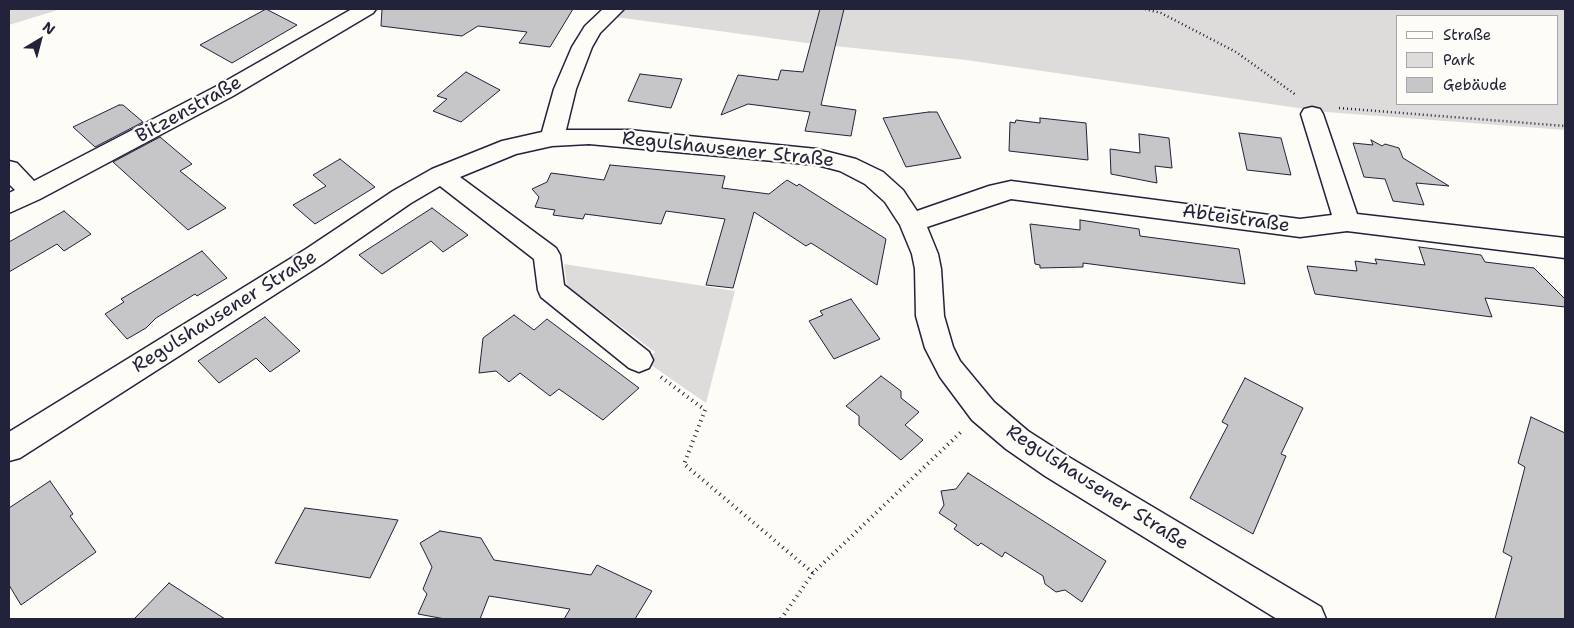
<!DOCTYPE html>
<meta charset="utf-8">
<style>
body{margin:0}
#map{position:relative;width:1574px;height:628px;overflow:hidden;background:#fdfcf7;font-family:"Shantell Sans",sans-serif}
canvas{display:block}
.frame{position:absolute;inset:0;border:10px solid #22223b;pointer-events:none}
.legend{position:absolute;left:1396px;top:15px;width:162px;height:90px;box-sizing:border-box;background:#fdfcf7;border:1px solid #a5a5ac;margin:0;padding:6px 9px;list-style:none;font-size:15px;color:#22223b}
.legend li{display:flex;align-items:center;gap:10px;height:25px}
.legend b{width:25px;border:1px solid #a5a5ac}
.north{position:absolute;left:15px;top:15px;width:50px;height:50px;-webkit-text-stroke:4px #fdfcf7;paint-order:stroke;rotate:37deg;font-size:14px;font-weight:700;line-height:20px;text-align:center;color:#22223b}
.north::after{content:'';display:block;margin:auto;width:18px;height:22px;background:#22223b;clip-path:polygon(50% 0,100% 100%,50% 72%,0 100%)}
</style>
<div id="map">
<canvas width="1574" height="628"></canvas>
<div class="frame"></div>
<ul class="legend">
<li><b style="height:6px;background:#fdfcf7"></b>Straße</li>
<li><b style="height:14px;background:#dddcdb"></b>Park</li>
<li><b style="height:14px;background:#c6c6c8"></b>Gebäude</li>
</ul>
<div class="north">N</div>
</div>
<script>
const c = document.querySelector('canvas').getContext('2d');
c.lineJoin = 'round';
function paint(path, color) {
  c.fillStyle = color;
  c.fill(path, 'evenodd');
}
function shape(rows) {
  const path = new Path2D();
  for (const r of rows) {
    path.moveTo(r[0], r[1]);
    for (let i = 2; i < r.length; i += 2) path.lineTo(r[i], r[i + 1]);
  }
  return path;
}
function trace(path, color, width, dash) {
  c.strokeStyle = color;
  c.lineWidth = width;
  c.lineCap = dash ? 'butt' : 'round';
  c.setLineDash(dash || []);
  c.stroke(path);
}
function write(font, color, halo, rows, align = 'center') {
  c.font = font + ' "Shantell Sans",sans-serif';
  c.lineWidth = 4.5;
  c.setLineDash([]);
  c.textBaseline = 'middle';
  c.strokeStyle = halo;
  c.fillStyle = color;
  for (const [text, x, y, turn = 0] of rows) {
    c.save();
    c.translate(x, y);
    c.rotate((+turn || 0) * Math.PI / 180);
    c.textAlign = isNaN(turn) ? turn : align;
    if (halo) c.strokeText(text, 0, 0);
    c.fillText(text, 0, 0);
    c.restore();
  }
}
paint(shape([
 [9,9,61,9,9,25],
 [626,9,1565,9,1565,130,1326,112,966,60,807,43,616,17],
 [1398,16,1558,16,1558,104,1398,104],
 [564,264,735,291,706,403,645,361,655,352,567,286]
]), '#dddcdb');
const building = shape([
 [266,9,297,25,232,63,200,45,266,9],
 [382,9,573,9,550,47,519,43,527,32,478,26,462,36,381,26,382,9],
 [820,9,844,9,821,105,856,110,851,136,805,131,810,112,748,104,721,115,738,75,778,80,781,70,803,72,820,9],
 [466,72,500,90,461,122,433,111,447,99,437,96,466,72],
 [640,74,682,79,671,108,628,101,640,74],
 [119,105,123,105,143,122,95,147,73,127,119,105],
 [929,112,937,112,961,158,906,167,883,118,929,112],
 [1040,118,1086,123,1088,160,1009,151,1010,122,1015,123,1016,120,1040,123,1040,118],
 [1239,133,1281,138,1291,175,1247,170,1239,133],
 [1139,134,1169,138,1172,168,1155,166,1157,183,1111,174,1110,149,1140,153,1139,134],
 [160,137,192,164,180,171,226,208,188,230,113,162,160,137],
 [1371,140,1382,146,1385,144,1399,148,1403,158,1449,186,1416,183,1424,205,1393,201,1385,179,1364,177,1353,143,1373,145,1371,140],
 [340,159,375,187,315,224,293,205,326,186,313,175,340,159],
 [610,165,725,176,722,188,769,194,787,180,797,186,799,184,886,239,877,285,811,243,806,246,754,212,733,288,706,285,725,219,666,211,661,224,585,214,583,219,553,215,555,210,535,207,539,197,532,189,547,182,551,173,604,180,610,165],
 [432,208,468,235,443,252,431,241,382,274,359,255,432,208],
 [64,211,91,234,64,251,57,244,9,272,9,242,64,211],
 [1080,220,1139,229,1140,236,1239,249,1245,284,1083,263,1083,267,1040,268,1040,265,1035,264,1030,224,1080,230,1080,220],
 [1419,247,1481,255,1485,262,1534,268,1565,299,1565,307,1485,298,1492,317,1315,294,1307,266,1357,271,1355,261,1377,264,1375,259,1425,265,1419,247],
 [202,251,227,278,197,296,195,294,156,318,146,328,127,339,105,314,124,302,121,299,202,251],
 [851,299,880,339,834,359,809,321,823,315,820,311,851,299],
 [514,315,534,330,547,319,639,388,603,420,559,389,550,396,520,373,509,382,496,371,479,373,483,338,514,315],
 [265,317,300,351,270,372,256,358,219,383,198,361,265,317],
 [881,376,901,391,901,398,919,412,905,425,923,440,901,460,859,425,859,416,846,406,881,376],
 [1245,378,1303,408,1281,454,1286,456,1253,534,1190,498,1228,425,1222,422,1245,378],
 [1531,417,1565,433,1565,619,1495,619,1512,557,1503,552,1525,467,1518,463,1531,417],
 [968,473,1106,561,1082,602,1065,590,1056,592,1045,584,1043,576,1005,552,1002,557,981,543,978,546,954,529,957,525,939,513,944,505,941,491,956,489,968,473],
 [50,481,73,514,70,516,96,552,21,605,9,585,9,508,50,481],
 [305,508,398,520,370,578,275,563,305,508],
 [440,531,481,538,494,560,591,575,597,565,652,591,635,619,564,619,570,609,489,596,480,619,445,619,418,614,427,594,423,589,432,567,420,543,440,531],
 [169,583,225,619,134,619,169,583]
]);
paint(building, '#c6c6c8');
trace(building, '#22223b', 1);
const minor = shape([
 [352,9,376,9,373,13,233,96,40,199,9,213,9,193,15,190,9,184,9,161,17,163,34,181,217,86,352,9],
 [603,9,624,9,600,33,592,47,576,89,566,130,629,130,817,149,856,159,883,172,903,190,917,211,989,186,1011,181,1300,219,1332,215,1301,114,1304,109,1312,107,1320,109,1323,114,1357,214,1565,238,1565,258,1347,231,1300,237,1011,199,927,227,938,254,941,269,944,316,953,347,960,361,994,402,1028,431,1067,456,1321,607,1326,619,1277,619,1045,476,1006,449,972,420,940,377,925,348,916,316,915,269,912,254,900,225,885,202,865,184,840,171,817,165,589,144,552,146,516,154,460,177,556,248,560,255,564,285,649,352,653,360,649,368,639,372,629,368,541,297,538,290,534,259,440,186,411,203,324,263,20,458,9,461,9,432,306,249,393,191,432,169,502,141,542,132,554,89,572,47,585,26,603,9]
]);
trace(minor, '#22223b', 3);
trace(shape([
 [1145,9,1161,13,1236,52,1296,95],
 [1339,108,1565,126]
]), '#22223b', 2.5, [1, 3]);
trace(shape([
 [661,377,705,410,684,464,813,573],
 [781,619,813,573,961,432]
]), '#22223b', 4, [1, 4.5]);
paint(minor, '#fdfcf7');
write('19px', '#22223b', '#fdfcf7', [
 ["Bitzenstraße",189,110,-29],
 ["Regulshausener Straße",728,150,6],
 ["Abteistraße",1236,219,8],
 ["Regulshausener Straße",225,312,-32],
 ["Regulshausener Straße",1097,488,33]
]);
</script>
